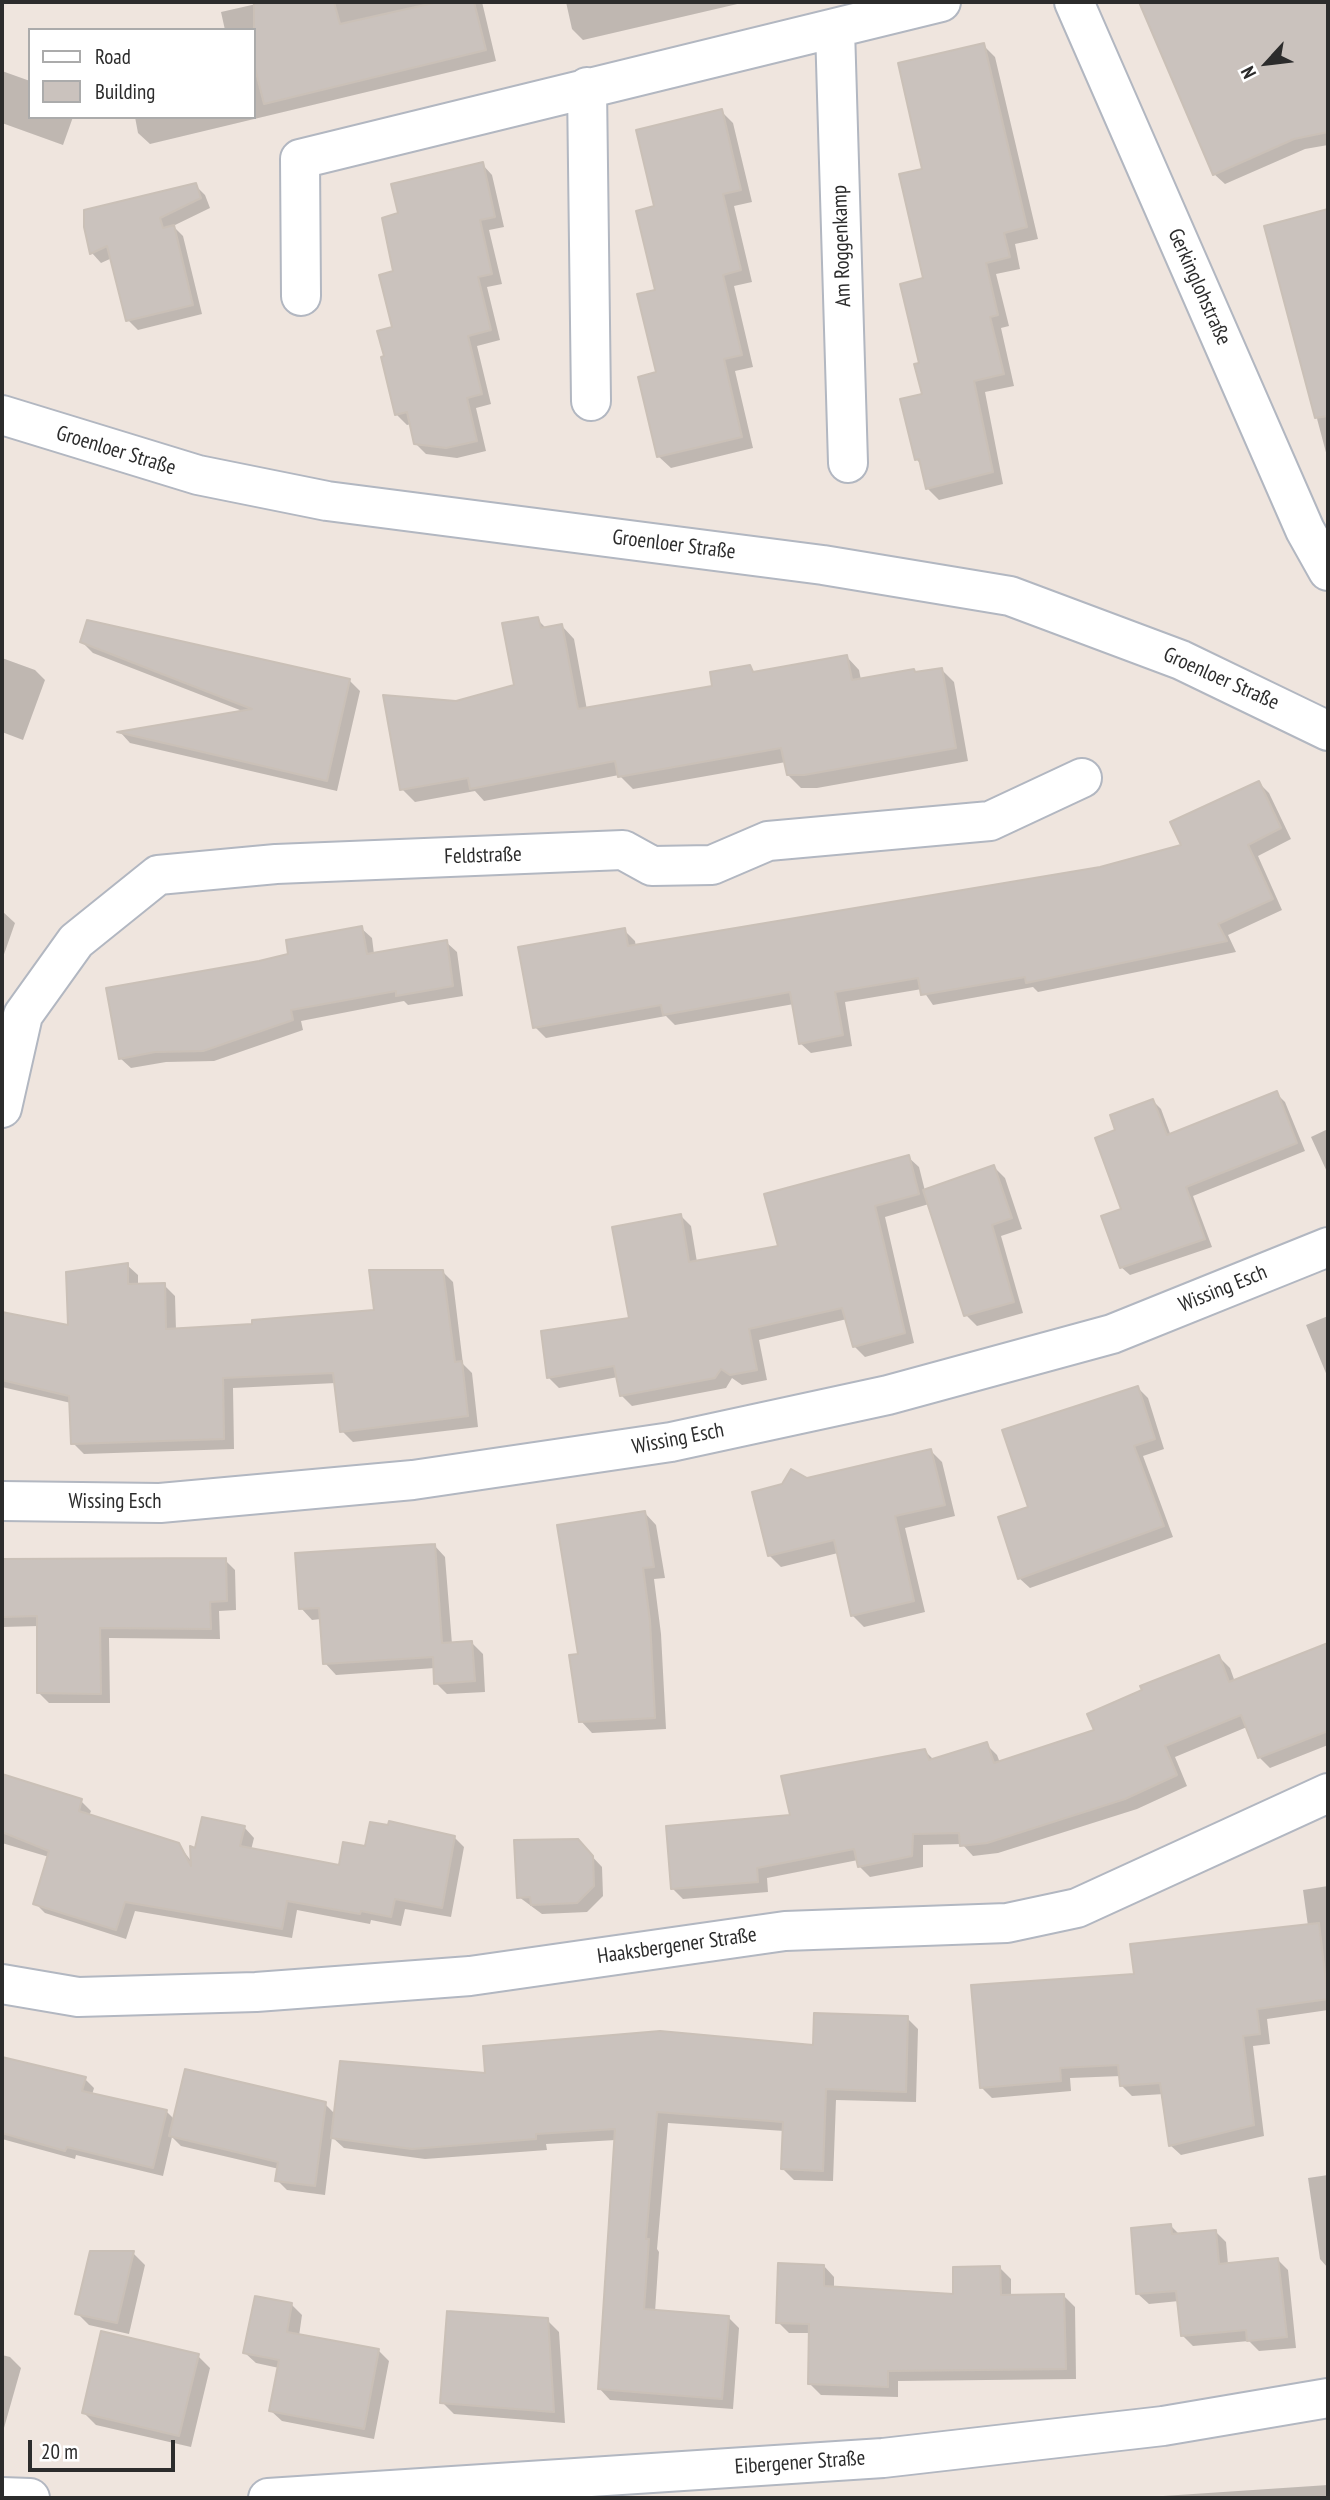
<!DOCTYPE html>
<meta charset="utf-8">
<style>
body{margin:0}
#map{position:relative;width:1330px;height:2500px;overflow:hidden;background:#efe5de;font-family:"PT Sans Narrow",sans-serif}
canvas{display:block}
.frame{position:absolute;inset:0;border:4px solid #2c2c2c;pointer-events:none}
.legend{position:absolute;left:28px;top:28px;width:228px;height:91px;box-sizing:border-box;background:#fff;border:2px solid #ababab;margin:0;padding:9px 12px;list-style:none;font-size:21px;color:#2c2c2c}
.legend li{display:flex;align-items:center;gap:14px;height:35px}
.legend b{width:35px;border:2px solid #ababab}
.north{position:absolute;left:1232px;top:28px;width:70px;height:70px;-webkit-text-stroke:5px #fff;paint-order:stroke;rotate:243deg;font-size:19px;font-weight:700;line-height:28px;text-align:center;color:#2c2c2c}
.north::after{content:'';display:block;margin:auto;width:24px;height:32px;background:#2c2c2c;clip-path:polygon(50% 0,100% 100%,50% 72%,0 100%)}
.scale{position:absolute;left:28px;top:2440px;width:147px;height:32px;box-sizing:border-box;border:4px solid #2c2c2c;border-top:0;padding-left:9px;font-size:21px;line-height:24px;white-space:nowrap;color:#2c2c2c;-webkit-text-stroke:5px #fff;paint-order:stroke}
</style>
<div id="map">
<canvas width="1330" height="2500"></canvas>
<div class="frame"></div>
<ul class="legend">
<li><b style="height:9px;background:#fff"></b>Road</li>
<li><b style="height:19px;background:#cac2bd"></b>Building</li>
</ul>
<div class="north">N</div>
<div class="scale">20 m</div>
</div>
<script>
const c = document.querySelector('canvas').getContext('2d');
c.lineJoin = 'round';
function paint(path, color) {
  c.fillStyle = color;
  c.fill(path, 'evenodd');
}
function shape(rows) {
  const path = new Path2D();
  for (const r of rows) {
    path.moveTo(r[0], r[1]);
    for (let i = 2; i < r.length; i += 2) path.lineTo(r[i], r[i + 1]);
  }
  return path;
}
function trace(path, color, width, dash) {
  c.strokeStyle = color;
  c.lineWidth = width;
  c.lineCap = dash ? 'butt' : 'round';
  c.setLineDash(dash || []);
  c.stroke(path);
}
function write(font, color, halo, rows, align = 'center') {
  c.font = font + ' "PT Sans Narrow",sans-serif';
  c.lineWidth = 5;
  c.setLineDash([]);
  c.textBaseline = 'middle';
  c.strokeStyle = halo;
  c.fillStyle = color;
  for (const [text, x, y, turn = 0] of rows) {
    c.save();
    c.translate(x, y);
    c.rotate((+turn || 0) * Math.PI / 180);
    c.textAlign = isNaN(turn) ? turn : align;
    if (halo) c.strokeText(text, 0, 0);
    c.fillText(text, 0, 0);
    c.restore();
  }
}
paint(shape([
 [265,2,482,2,496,61,150,144,138,133,135,117,254,117,254,30,225,30,221,12],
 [566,2,746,2,583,40,572,29],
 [1150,2,1210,2,1214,12,1250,2,1328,2,1328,145,1305,149,1225,184,1214,174,1142,5],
 [983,45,995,57,1038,239,1015,244,1020,269,996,274,1009,326,1001,328,1014,386,985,392,1003,484,939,500,927,488,922,465,916,459,924,395,921,364,925,279,924,170],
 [2,71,30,81,30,117,73,117,63,145,2,123],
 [721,111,733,123,752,202,734,206,752,282,734,286,753,367,735,371,753,448,671,468,658,456,657,207],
 [482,164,492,175,504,227,489,230,502,284,487,287,500,340,477,346,491,404,476,408,486,451,457,458,426,454,416,444,411,424,407,425,397,415,394,328,400,215],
 [195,185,205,195,210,208,173,226,183,236,202,314,138,330,128,320,112,258,101,263,92,253,85,227],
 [1328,210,1328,460,1266,227],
 [537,619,547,629,562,626,574,639,587,710,715,687,749,667,755,673,847,657,859,670,861,680,941,669,954,682,968,761,817,788,801,788,788,775,786,762,633,789,619,775,484,801,475,791,415,802,402,789,456,703,516,686],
 [82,642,349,680,360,691,337,791,130,743,121,733,245,712,93,653],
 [2,658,35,670,45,680,23,740,2,732],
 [1259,783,1269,793,1291,839,1258,856,1282,910,1228,935,1236,952,1038,992,1033,987,933,1005,922,989,845,1002,852,1046,811,1053,800,1043,794,1004,675,1025,666,1016,546,1038,535,1027,624,930,635,941,636,947,1100,869,1183,847],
 [2,911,15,923,2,960],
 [361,928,372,938,374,954,446,942,457,952,463,996,408,1005,404,1001,301,1021,303,1030,214,1061,166,1062,131,1068,120,1058,290,955],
 [1276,1093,1285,1102,1305,1151,1193,1196,1212,1247,1130,1275,1121,1267,1123,1210,1118,1131,1153,1101,1161,1109,1171,1136],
 [1328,1129,1328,1174,1311,1137],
 [908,1157,919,1167,925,1191,994,1167,1005,1178,1022,1229,1001,1236,1023,1313,977,1326,966,1315,929,1204,885,1217,914,1343,865,1357,854,1346,847,1319,759,1340,767,1380,742,1385,732,1378,726,1388,632,1406,621,1395,618,1377,559,1388,549,1378,631,1319,680,1215,691,1226,697,1262,781,1247],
 [127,1265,138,1275,138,1286,164,1285,175,1296,176,1330,254,1326,376,1312,442,1271,453,1282,463,1364,472,1373,478,1427,353,1442,342,1431,336,1383,233,1388,234,1449,84,1454,73,1443,71,1403,2,1387,2,1314,70,1327],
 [1328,1316,1328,1378,1306,1325],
 [1138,1388,1148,1398,1164,1449,1143,1456,1173,1537,1030,1588,1019,1578,1030,1508],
 [931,1451,942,1462,955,1516,905,1528,925,1612,864,1627,852,1615,838,1553,781,1567,769,1555,807,1480],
 [645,1513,656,1525,665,1578,654,1579,661,1634,666,1729,592,1733,581,1721,580,1656],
 [434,1545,445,1557,452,1644,472,1643,483,1654,485,1692,447,1694,436,1683,435,1668,336,1675,325,1663,321,1619,312,1620,301,1608],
 [225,1560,235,1570,236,1610,219,1611,220,1639,109,1638,110,1703,49,1703,39,1693,39,1626,2,1627,2,1561],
 [1328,1645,1328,1745,1270,1768,1259,1757,1247,1727,1175,1757,1187,1786,1137,1809,998,1853,973,1856,962,1844,923,1845,923,1867,870,1877,859,1866,858,1860,767,1878,768,1892,683,1899,672,1888,792,1817,925,1751,934,1760,986,1744,997,1755,1000,1763,1097,1731,1219,1657,1230,1668,1235,1682],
 [9,1779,81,1801,91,1811,89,1816,178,1844,192,1862,197,1850,244,1827,254,1838,251,1850,340,1867,366,1848,454,1837,464,1847,451,1917,405,1909,401,1926,371,1920,370,1924,297,1910,292,1938,135,1911,126,1939,45,1913,35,1903,49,1857,2,1843,2,1802],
 [587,1851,602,1867,603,1896,587,1912,542,1914,519,1897],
 [1328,1886,1328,2010,1267,2019,1270,2044,1253,2046,1264,2136,1181,2155,1170,2145,1164,2094,1132,2096,1121,2085,1121,2076,1070,2078,1071,2091,992,2098,981,2087,1136,1975,1308,1926,1303,1890],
 [907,2018,918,2029,916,2102,836,2100,833,2181,794,2180,783,2169,784,2131,668,2123,657,2249,659,2252,655,2312,728,2317,739,2328,733,2409,610,2400,599,2388,616,2140,546,2144,547,2150,425,2159,344,2148,332,2137,325,2195,287,2190,277,2180,279,2169,181,2146,172,2137,163,2176,76,2155,75,2159,2,2139,3,2059,85,2079,94,2088,92,2095,167,2112,175,2120,325,2104,335,2114,487,2075,815,2047],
 [1328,2175,1328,2268,1320,2259,1308,2178],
 [1171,2226,1180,2235,1215,2231,1226,2242,1228,2264,1277,2259,1288,2270,1296,2348,1259,2351,1249,2341,1193,2346,1182,2335,1179,2301,1149,2304,1138,2294],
 [133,2253,145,2265,129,2334,89,2325,77,2313],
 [824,2266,834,2277,834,2289,955,2296,1000,2268,1011,2279,1011,2296,1064,2296,1075,2307,1076,2379,898,2381,898,2397,821,2395,810,2384,811,2333,789,2333,778,2322],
 [292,2305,302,2315,299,2336,378,2350,389,2361,374,2439,282,2421,271,2411,279,2368,256,2363,245,2353],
 [547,2320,559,2332,565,2423,454,2414,442,2402],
 [2,2355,10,2357,21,2368,2,2435],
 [198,2356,210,2368,191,2447,96,2425,84,2413],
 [1328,2485,1328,2498,1163,2498,1163,2496]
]), '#0003');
const building = shape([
 [254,2,334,2,340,24,438,2,474,2,486,50,264,104,254,64,254,2],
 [1139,2,1328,2,1328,132,1294,139,1213,175,1139,2],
 [984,43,1027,227,1004,233,1010,257,986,263,998,315,990,317,1004,374,974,381,993,472,926,489,919,459,915,460,900,399,922,394,914,364,919,363,900,284,923,278,899,174,922,169,898,63,984,43],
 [722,109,741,190,723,194,741,270,723,275,742,355,724,359,742,437,657,457,638,377,656,372,637,294,655,290,636,211,654,206,636,130,722,109],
 [483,162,495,217,480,220,492,274,478,277,491,330,468,336,482,394,467,398,477,441,446,448,414,444,407,412,395,415,381,357,384,356,377,331,392,327,379,275,393,271,382,218,398,213,391,184,483,162],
 [196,183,201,198,160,218,163,228,174,225,193,305,126,321,107,246,90,254,84,227,84,210,196,183],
 [1328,209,1328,416,1315,418,1264,226,1328,209],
 [538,617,541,628,562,624,578,709,712,686,710,672,750,665,753,672,847,655,852,680,914,669,915,672,942,668,956,748,804,775,787,775,781,748,618,777,615,761,470,789,468,778,400,790,383,695,456,701,514,685,502,623,538,617],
 [87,620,350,679,327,781,117,732,252,709,80,642,87,620],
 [1259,781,1281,828,1248,845,1273,899,1218,924,1227,941,1026,983,1025,977,921,995,918,978,835,992,843,1035,799,1044,790,992,663,1015,661,1005,533,1028,518,947,625,928,628,946,1100,867,1181,845,1170,822,1259,781],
 [362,926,367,954,447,940,453,986,396,996,396,991,291,1010,293,1020,203,1051,155,1052,119,1059,106,988,259,961,288,954,286,940,362,926],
 [1277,1091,1297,1143,1186,1187,1205,1239,1120,1268,1101,1216,1121,1209,1095,1138,1115,1130,1110,1115,1153,1099,1167,1135,1277,1091],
 [909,1155,919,1194,875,1206,905,1333,853,1347,842,1308,749,1329,757,1370,730,1375,721,1369,715,1378,620,1396,614,1366,547,1378,541,1331,629,1318,612,1227,681,1214,689,1262,778,1246,764,1194,909,1155],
 [994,1165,1012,1218,992,1225,1014,1302,964,1316,923,1190,994,1165],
 [128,1263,128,1284,165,1283,166,1329,252,1324,252,1320,374,1310,369,1270,443,1270,455,1362,462,1361,468,1416,340,1432,333,1373,223,1378,224,1439,71,1444,69,1396,2,1380,2,1312,68,1325,66,1272,128,1263],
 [1138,1386,1155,1439,1134,1446,1164,1526,1018,1579,998,1517,1028,1507,1002,1430,1138,1386],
 [931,1449,945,1505,895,1516,914,1601,851,1616,834,1540,768,1556,752,1492,782,1484,791,1469,807,1478,931,1449],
 [645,1511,654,1567,643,1568,650,1621,655,1718,579,1722,569,1655,578,1654,557,1525,645,1511],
 [435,1544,442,1643,472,1641,475,1681,434,1684,433,1657,323,1664,319,1608,299,1609,295,1553,435,1544],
 [226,1558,227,1601,210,1602,211,1629,100,1628,101,1694,37,1693,37,1616,2,1617,2,1559,226,1558],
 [1328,1643,1328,1731,1258,1758,1241,1715,1165,1746,1177,1775,1125,1799,987,1843,960,1846,959,1833,913,1834,912,1856,858,1867,854,1849,757,1868,758,1882,671,1889,666,1826,790,1815,781,1776,925,1749,929,1760,987,1742,994,1763,1094,1730,1087,1714,1142,1690,1140,1686,1219,1655,1229,1682,1328,1643],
 [2,1774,82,1799,79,1811,179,1843,191,1866,190,1846,195,1848,202,1817,245,1826,240,1846,339,1865,343,1842,365,1846,370,1822,388,1825,389,1821,455,1836,442,1908,395,1899,391,1917,361,1911,360,1914,287,1901,282,1929,125,1902,116,1930,33,1904,49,1851,2,1832,2,1774],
 [578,1839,593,1856,594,1886,577,1903,531,1905,530,1897,517,1898,514,1840,578,1839],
 [1319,1923,1328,1999,1257,2009,1260,2034,1243,2036,1254,2125,1169,2146,1160,2083,1120,2086,1118,2065,1060,2068,1061,2081,980,2088,971,1985,1134,1974,1130,1944,1319,1923],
 [814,2013,908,2016,906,2092,826,2089,823,2171,781,2169,783,2122,657,2112,646,2239,649,2239,644,2309,729,2316,722,2399,598,2389,615,2129,536,2134,536,2139,412,2149,331,2138,340,2061,485,2073,483,2046,660,2031,813,2045,814,2013],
 [2,2057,86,2077,82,2091,167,2110,153,2168,67,2147,65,2151,2,2133,2,2057],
 [185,2069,326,2102,315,2186,275,2181,278,2162,169,2136,185,2069],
 [1171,2224,1172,2234,1216,2230,1219,2264,1278,2258,1287,2337,1247,2341,1246,2330,1181,2336,1176,2291,1136,2294,1131,2228,1171,2224],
 [90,2251,134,2251,117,2323,75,2314,90,2251],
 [778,2263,824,2265,824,2286,953,2294,953,2267,1000,2266,1001,2295,1064,2294,1066,2369,888,2371,888,2387,808,2384,809,2324,776,2323,778,2263],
 [255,2296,292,2303,287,2332,379,2349,364,2429,269,2411,279,2360,243,2353,255,2296],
 [447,2311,548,2318,554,2412,440,2403,447,2311],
 [101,2331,199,2354,179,2436,82,2413,101,2331]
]);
paint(building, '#cac2bd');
trace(building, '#cac0b7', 2);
const street = shape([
 [1074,2,1305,530,1328,571],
 [835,29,848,463],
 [587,87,591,401],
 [301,296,300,159,941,2],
 [2,1108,23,1015,76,941,158,875,276,864,623,850,652,866,712,865,768,841,990,821,1082,778],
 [2,1501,160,1503,413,1480,671,1442,888,1395,1112,1334,1328,1247],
 [2,1984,78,1997,256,1992,470,1976,785,1931,1007,1923,1077,1908,1328,1793],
 [2,2497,30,2498],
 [268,2498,883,2458,1163,2426,1328,2398]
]);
const secondary = shape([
 [2,415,198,475,327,501,823,565,1010,596,1181,660,1328,731]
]);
trace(street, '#b2b7c1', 42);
trace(secondary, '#b2b7c1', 42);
trace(street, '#fff', 38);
trace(secondary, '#fff', 38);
write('21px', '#2c2c2c', '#fff', [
 ["Am Roggenkamp",842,246,-92],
 ["Gerkinglohstraße",1199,287,66],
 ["Groenloer Straße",116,451,17],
 ["Groenloer Straße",674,545,7],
 ["Groenloer Straße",1221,679,24],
 ["Feldstraße",483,856,-2],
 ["Wissing Esch",1223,1289,-22],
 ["Wissing Esch",678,1439,-11],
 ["Wissing Esch",115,1502],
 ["Haaksbergener Straße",677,1946,-8],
 ["Eibergener Straße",800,2463,-4]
]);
</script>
